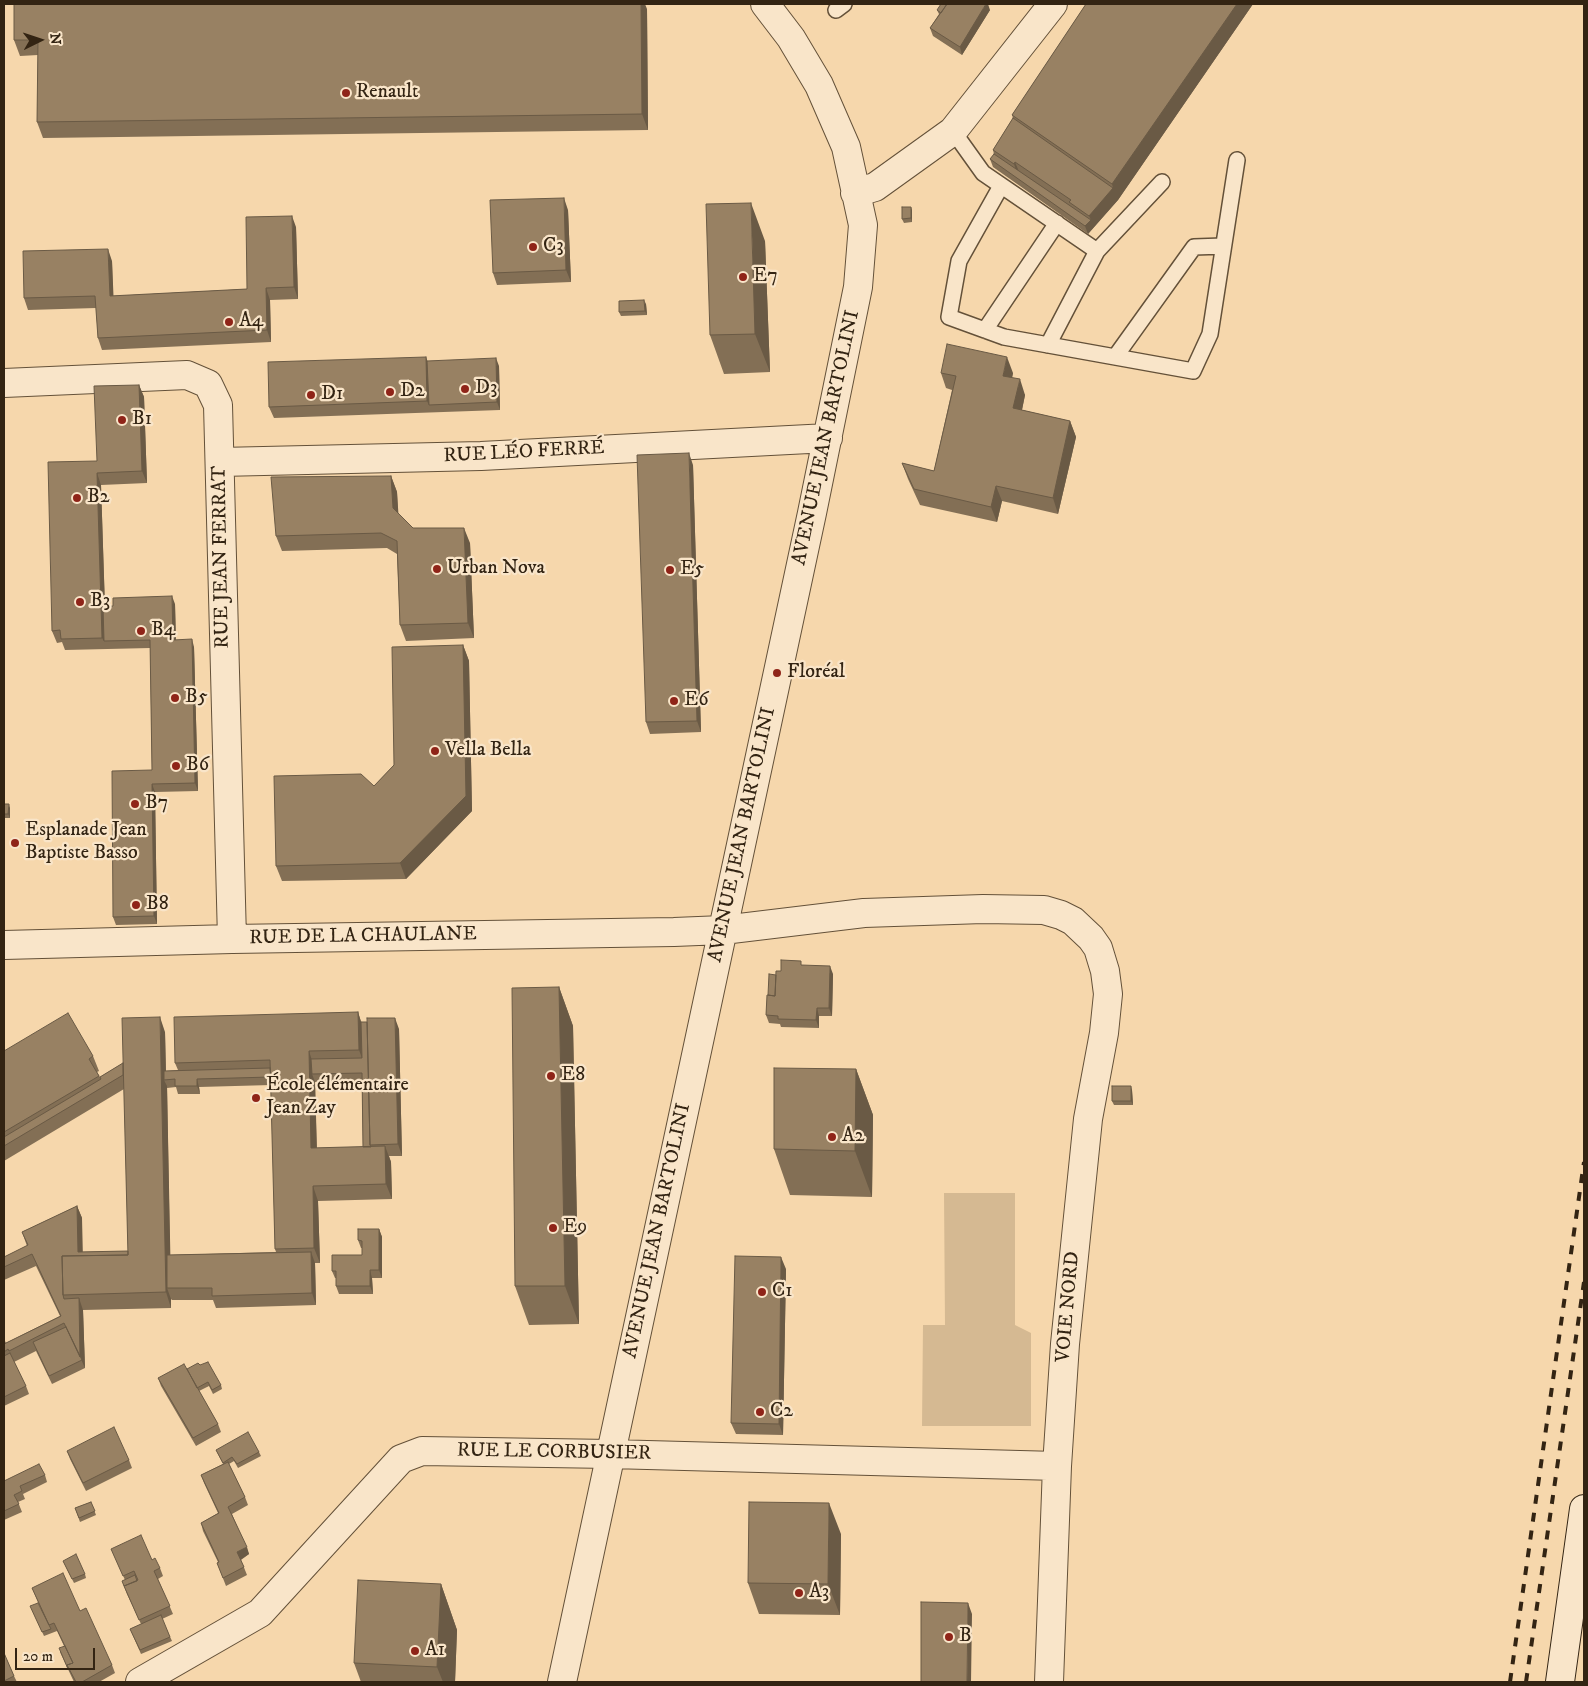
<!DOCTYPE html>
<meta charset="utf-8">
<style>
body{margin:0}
#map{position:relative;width:1588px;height:1686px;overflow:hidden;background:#f6d7ac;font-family:"IM FELL DW Pica",serif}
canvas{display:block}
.frame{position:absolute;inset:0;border:5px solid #332413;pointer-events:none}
.north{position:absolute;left:15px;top:15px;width:50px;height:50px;-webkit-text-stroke:4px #f9e5c9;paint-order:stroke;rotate:86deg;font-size:14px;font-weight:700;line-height:20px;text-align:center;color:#332413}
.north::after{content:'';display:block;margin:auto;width:18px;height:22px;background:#332413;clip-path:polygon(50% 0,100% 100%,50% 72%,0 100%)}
.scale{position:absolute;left:15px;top:1648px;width:80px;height:22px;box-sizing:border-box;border:2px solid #332413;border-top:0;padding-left:6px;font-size:15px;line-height:18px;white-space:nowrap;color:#332413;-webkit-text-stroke:4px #f9e5c9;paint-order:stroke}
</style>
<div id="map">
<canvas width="1588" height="1686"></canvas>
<div class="frame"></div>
<div class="north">N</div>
<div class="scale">20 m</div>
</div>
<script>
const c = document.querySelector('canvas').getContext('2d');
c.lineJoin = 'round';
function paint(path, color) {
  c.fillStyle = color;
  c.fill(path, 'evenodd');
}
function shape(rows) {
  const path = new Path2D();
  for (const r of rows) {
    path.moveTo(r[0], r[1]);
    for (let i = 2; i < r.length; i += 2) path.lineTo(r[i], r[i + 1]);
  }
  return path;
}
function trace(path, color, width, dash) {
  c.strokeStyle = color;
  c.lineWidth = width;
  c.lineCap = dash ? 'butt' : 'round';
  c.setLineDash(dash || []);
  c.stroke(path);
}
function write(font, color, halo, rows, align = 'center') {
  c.font = font + ' "IM FELL DW Pica",serif';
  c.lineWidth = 4.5;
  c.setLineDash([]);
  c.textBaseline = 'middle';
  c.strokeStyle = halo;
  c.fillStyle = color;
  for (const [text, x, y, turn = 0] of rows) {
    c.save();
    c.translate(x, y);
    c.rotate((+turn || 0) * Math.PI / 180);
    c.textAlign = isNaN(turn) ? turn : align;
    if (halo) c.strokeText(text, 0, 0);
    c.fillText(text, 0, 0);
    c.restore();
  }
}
paint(shape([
 [944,1193,1015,1193,1015,1325,1031,1333,1031,1426,922,1426,923,1325,945,1325]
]), '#d5b992');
const lane = shape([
 [836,10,844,4],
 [953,131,983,173,1097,251,1162,182],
 [1001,186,959,261,949,317,1004,337,1193,371,1210,334,1237,160],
 [985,330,1057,223],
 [1048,345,1097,251],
 [1115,357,1194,247,1223,246]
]);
const street = shape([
 [855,193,875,187,953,131,1053,4],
 [4,383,187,375,208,384,218,405,232,939],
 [220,462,481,456,828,438],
 [4,945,232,939,674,932,723,930,864,913,983,909,1044,910,1061,915,1073,921,1091,938,1098,948,1105,971,1108,994,1104,1033,1088,1119,1065,1344,1057,1466,1049,1682],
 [140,1682,260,1613,401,1459,422,1451,610,1454,1057,1466],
 [562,1682,812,513,858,287,863,225,846,147,819,85,791,38,765,4]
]);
const secondary = shape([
 [1560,1682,1584,1509]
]);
trace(lane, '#645139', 18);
trace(street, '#645139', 30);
trace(secondary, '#332413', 30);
trace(lane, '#f9e5c9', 15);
trace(street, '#f9e5c9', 28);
trace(secondary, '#f9e5c9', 28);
trace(shape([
 [1510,1682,1584,1162],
 [1526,1682,1584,1282]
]), '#332413', 4, [9, 9]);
paint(shape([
 [1086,4,1253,4,1118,200,1088,234,993,167,990,159,994,154,993,150,1013,118,1012,115],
 [647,9,648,130,43,138,37,122,38,55,20,56,14,40],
 [937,10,990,10,962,55,933,36,930,28,939,14],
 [911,207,912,211,912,222,904,223,902,219],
 [568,210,571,282,497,285,493,273],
 [296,227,298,299,270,300,271,342,102,350,98,338,96,308,28,310,24,298,112,261,113,296,247,289],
 [765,241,770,372,724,374,710,335],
 [646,304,647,315,621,316,619,312],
 [426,357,427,361,499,366,500,410,274,418,269,407],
 [941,373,1013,373,1012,378,1025,395,1022,410,1070,421,1076,437,1058,514,1002,501,997,522,920,505,908,479,902,463,934,471,952,390,946,388],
 [139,385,144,397,147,483,101,485,105,607,175,604,176,640,194,647,198,791,155,792,157,924,116,925,113,917,152,770,150,648,65,650,62,642,57,643,52,631,97,461],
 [693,465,701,732,650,734,646,722],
 [391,476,397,492,398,513,413,528,470,543,474,638,406,641,400,625,397,554,387,548,282,551,276,536],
 [463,645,469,661,472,811,406,879,282,881,276,866,374,786,394,765],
 [4,804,10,808,10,818,4,818],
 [802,965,833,974,832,1016,819,1016,819,1028,781,1027,780,1024,769,1023,766,1015,768,995,776,975,781,971],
 [559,987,573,1026,579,1324,529,1325,515,1286],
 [358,1012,361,1022,399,1029,402,1156,389,1156,391,1162,392,1199,318,1201,320,1263,315,1263,316,1305,216,1308,213,1300,172,1300,171,1299,171,1308,83,1310,85,1368,52,1384,36,1351,14,1362,26,1386,29,1394,4,1406,4,1339,6,1343,60,1316,36,1266,4,1280,4,1257,27,1246,22,1232,77,1206,82,1218,82,1252,128,1251,124,1089,4,1161,4,1051,93,1056,99,1071,97,1072,100,1077,123,1063,165,1032,166,1071,178,1070,175,1063],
 [362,1081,363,1147,317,1148,315,1082],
 [271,1085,275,1249,276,1252,170,1255,167,1086,167,1088,176,1087,178,1094,200,1094,199,1087],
 [856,1069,873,1115,872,1197,790,1195,774,1149],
 [1132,1090,1133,1105,1114,1105,1112,1101],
 [379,1229,382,1237,382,1278,372,1278,373,1294,339,1294,336,1286,336,1278,335,1278,332,1271,362,1255,362,1248,361,1248,358,1240],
 [786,1269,783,1435,736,1434,731,1423],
 [200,1365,221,1385,222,1389,213,1394,209,1386,199,1391,218,1424,221,1432,196,1446,161,1386,158,1378],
 [216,1450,259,1452,261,1456,238,1468,234,1461,229,1464,245,1497,248,1505,232,1514,249,1554,241,1560,247,1575,226,1586,217,1563,218,1562,203,1531,201,1523,218,1513,204,1483,201,1475,223,1464],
 [67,1451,129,1460,132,1468,86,1491,70,1459],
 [45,1475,47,1482,23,1494,25,1499,18,1502,22,1512,4,1520,4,1481],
 [91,1502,96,1515,80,1522,75,1508],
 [841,1534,840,1615,759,1614,748,1583],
 [111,1549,152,1560,160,1568,163,1576,158,1579,173,1614,162,1619,172,1641,141,1654,130,1629,141,1624,127,1594,122,1581,125,1580],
 [63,1561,85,1574,86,1578,74,1583],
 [441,1584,457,1630,455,1682,361,1682,354,1663],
 [32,1588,80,1611,112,1665,115,1673,99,1682,74,1682,60,1652,64,1646,57,1631,44,1636,32,1610,41,1609],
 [4,1653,14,1676,17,1682,4,1682]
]), '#836f55');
paint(shape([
 [641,4,645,4,647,9,648,130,642,114],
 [986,4,988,4,990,10,962,55,960,47],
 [1237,4,1253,4,1118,200,1088,234,1085,226,1091,220,1089,216,1113,188,1112,184],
 [1015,162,1020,174,1018,176,1014,164],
 [564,198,568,210,571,282,566,270],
 [751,203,765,241,770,372,755,334],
 [911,207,912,211,912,222,911,218],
 [292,216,296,227,298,299,294,287],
 [108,249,112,261,114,308,110,296],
 [266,288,270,300,271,342,267,330],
 [644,300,646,304,647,315,645,311],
 [426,357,430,368,429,405,427,401],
 [1007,357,1013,373,1009,391,1003,376],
 [496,358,499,366,500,410,497,402],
 [1020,379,1025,395,1019,424,1013,408],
 [139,385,144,397,147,483,142,471],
 [1070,421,1076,437,1058,514,1053,498],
 [689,453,693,465,701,732,697,721],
 [97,473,101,485,106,641,104,641,102,638],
 [391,476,397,492,399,523,393,508],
 [996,486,1002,501,997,522,991,507],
 [464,528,470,543,474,638,468,623],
 [172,596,175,604,176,648,173,640],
 [192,639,194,647,198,791,195,783],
 [463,645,469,661,472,811,406,879,400,863],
 [152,784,155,792,157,924,154,916],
 [9,804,10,808,10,818,8,814],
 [830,966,833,974,832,1016,829,1008],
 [559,987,573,1026,579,1324,565,1286],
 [817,1008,819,1016,819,1028,816,1020],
 [358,1012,363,1028,365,1066,359,1050],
 [160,1017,165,1032,166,1080,164,1080,167,1086,171,1288,167,1288,171,1299,171,1308,166,1292],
 [395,1018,399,1029,402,1156,398,1144],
 [309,1051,314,1067,312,1074,315,1082,317,1163,311,1148],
 [856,1069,873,1115,872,1197,855,1151],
 [197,1079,199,1087,200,1094,197,1086],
 [1131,1086,1132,1090,1133,1105,1131,1101],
 [385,1146,391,1162,392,1199,386,1184],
 [313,1186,318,1201,320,1263,314,1248],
 [77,1206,82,1218,83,1260,78,1252],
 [379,1229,382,1237,382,1278,379,1270],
 [311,1252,315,1263,316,1305,312,1293],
 [781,1257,786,1269,783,1435,779,1424],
 [370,1270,372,1278,373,1294,370,1286],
 [79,1298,83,1310,85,1368,80,1357],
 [829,1503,841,1534,840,1615,828,1584],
 [247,1547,249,1554,240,1560,237,1552],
 [441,1584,457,1630,455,1682,443,1682,437,1667],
 [968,1603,972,1614,971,1682,967,1682]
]), '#6a5a45');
const building = shape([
 [14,4,641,4,642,114,37,122,38,40,14,40,14,4],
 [941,4,947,4,941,13,937,10,941,4],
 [947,4,986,4,960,47,930,28,947,4],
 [1086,4,1237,4,1112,184,1012,115,1086,4],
 [1013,118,1113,188,1089,216,1069,202,1071,200,1015,162,1014,164,993,150,1013,118],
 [994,154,1091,220,1085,226,990,159,994,154],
 [564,198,566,270,493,273,490,200,564,198],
 [751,203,755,334,710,335,706,204,751,203],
 [902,207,911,207,911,218,902,219,902,207],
 [292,216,294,287,266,288,267,330,98,338,95,296,24,298,23,251,108,249,110,296,247,289,246,217,292,216],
 [644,300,645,311,619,312,619,301,644,300],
 [947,344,1007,357,1003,376,1020,379,1013,408,1070,421,1053,498,996,486,991,507,914,489,902,463,934,471,956,376,941,373,947,344],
 [426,357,427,401,269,407,268,362,426,357],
 [496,358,497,402,429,405,427,361,496,358],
 [139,385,142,471,97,473,102,638,61,639,60,630,52,631,48,462,97,461,94,386,139,385],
 [689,453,697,721,646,722,637,455,689,453],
 [391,476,393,508,413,528,464,528,468,623,400,625,397,541,381,533,276,536,271,477,391,476],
 [172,596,173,640,192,639,195,783,152,784,154,916,113,917,112,771,152,770,150,640,104,641,103,607,113,606,113,598,172,596],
 [463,645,466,796,400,863,276,866,274,776,361,774,374,786,394,765,392,647,463,645],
 [4,804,9,804,8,814,4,814,4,804],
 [781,960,801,961,801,965,830,966,829,1008,817,1008,816,1020,778,1019,778,1016,766,1015,767,995,775,996,776,971,781,971,781,960],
 [769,974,776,975,775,996,768,995,769,974],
 [559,987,565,1286,515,1286,512,988,559,987],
 [358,1012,359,1050,309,1051,311,1148,385,1146,386,1184,313,1186,314,1248,275,1249,270,1060,175,1063,174,1017,358,1012],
 [68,1013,93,1056,89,1059,99,1076,4,1132,4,1051,68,1013],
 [160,1017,166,1292,63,1295,62,1256,128,1255,122,1018,160,1017],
 [367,1018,395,1018,398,1144,370,1145,367,1018],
 [361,1022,367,1022,370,1145,371,1147,363,1147,362,1073,312,1074,311,1059,362,1058,361,1022],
 [123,1063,123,1075,4,1146,4,1137,101,1079,100,1077,123,1063],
 [270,1068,271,1077,197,1079,197,1086,175,1086,175,1079,164,1080,164,1071,270,1068],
 [774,1068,856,1069,855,1151,774,1149,774,1068],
 [1112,1086,1131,1086,1131,1101,1112,1101,1112,1086],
 [77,1206,78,1252,128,1251,128,1255,62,1256,63,1295,64,1299,79,1298,80,1357,64,1323,9,1351,8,1349,4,1352,4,1344,61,1316,32,1254,4,1267,4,1257,28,1245,22,1232,77,1206],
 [358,1229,379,1229,379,1270,370,1270,370,1286,336,1286,336,1271,332,1271,332,1255,362,1255,362,1241,358,1240,358,1229],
 [311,1252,312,1293,212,1296,212,1288,167,1288,167,1255,311,1252],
 [735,1256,781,1257,779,1424,731,1423,735,1256],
 [66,1327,82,1360,49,1376,33,1342,66,1327],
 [10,1353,26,1386,4,1397,4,1356,10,1353],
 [208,1362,221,1385,212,1390,208,1382,197,1388,187,1369,198,1363,200,1365,208,1362],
 [184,1364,218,1424,193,1438,158,1378,184,1364],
 [114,1427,129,1460,83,1483,67,1451,114,1427],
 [248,1432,259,1452,237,1464,232,1457,223,1463,216,1450,248,1432],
 [228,1462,245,1497,228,1507,247,1547,237,1552,244,1567,223,1578,217,1563,219,1562,201,1523,219,1513,201,1475,228,1462],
 [39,1464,45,1475,20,1486,22,1491,14,1495,19,1504,4,1511,4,1481,39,1464],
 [91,1502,95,1511,79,1518,75,1508,91,1502],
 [749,1502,829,1503,828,1584,748,1583,749,1502],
 [141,1535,152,1560,155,1558,160,1568,154,1571,170,1606,139,1620,124,1586,138,1580,134,1571,123,1576,111,1549,141,1535],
 [76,1554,85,1574,72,1579,63,1561,76,1554],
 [63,1573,80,1611,86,1608,112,1665,82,1682,76,1682,67,1665,73,1663,54,1623,49,1625,32,1588,63,1573],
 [135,1575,137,1581,124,1586,122,1581,135,1575],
 [358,1580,441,1584,437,1667,354,1663,358,1580],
 [921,1602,968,1603,967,1682,921,1682,921,1602],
 [38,1603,51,1629,42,1632,30,1606,38,1603],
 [161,1615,170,1637,140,1650,130,1629,161,1615],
 [65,1646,73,1663,67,1665,68,1669,59,1648,65,1646],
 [4,1653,14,1676,4,1681,4,1653]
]);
paint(building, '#988163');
trace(building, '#6a5a45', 1);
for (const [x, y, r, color] of [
 [346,93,5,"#8f2418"],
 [533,247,5,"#8f2418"],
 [743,277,5,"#8f2418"],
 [229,322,5,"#8f2418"],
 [465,389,5,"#8f2418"],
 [390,392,5,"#8f2418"],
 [311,395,5,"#8f2418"],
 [122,420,5,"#8f2418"],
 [77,498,5,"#8f2418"],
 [437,569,5,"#8f2418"],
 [670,570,5,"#8f2418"],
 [80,602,5,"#8f2418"],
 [141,631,5,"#8f2418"],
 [777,673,5,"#8f2418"],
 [175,698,5,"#8f2418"],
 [674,701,5,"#8f2418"],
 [435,751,5,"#8f2418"],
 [176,766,5,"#8f2418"],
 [135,804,5,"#8f2418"],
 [15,843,5,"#8f2418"],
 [136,905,5,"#8f2418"],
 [551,1076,5,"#8f2418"],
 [256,1098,5,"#8f2418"],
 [832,1137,5,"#8f2418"],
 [553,1228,5,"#8f2418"],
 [762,1292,5,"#8f2418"],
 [760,1412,5,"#8f2418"],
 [799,1593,5,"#8f2418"],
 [949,1637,5,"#8f2418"],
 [415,1651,5,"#8f2418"]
]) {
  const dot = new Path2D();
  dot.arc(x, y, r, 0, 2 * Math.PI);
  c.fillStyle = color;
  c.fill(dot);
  trace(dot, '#f9e5c9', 2);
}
write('20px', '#332413', '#f9e5c9', [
 ["Renault",356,93],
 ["C3",543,247],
 ["E7",753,277],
 ["A4",239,322],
 ["D3",475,389],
 ["D2",400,392],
 ["D1",321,395],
 ["B1",132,420],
 ["B2",87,498],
 ["Urban Nova",447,569],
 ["E5",680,570],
 ["B3",90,602],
 ["B4",151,631],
 ["Floréal",787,673],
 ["B5",185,698],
 ["E6",684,701],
 ["Vella Bella",445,751],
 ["B6",186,766],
 ["B7",145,804],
 ["Esplanade Jean",25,831],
 ["Baptiste Basso",25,854],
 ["B8",146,905],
 ["E8",561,1076],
 ["École élémentaire",266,1086],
 ["Jean Zay",266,1109],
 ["A2",842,1137],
 ["E9",563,1228],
 ["C1",772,1292],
 ["C2",770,1412],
 ["A3",809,1593],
 ["B",959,1637],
 ["A1",425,1651]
], 'left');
write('20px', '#332413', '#f9e5c9', [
 ["AVENUE JEAN BARTOLINI",827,438,-78],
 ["RUE LÉO FERRÉ",524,453,-3],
 ["RUE JEAN FERRAT",222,557,-91],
 ["AVENUE JEAN BARTOLINI",743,835,-78],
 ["RUE DE LA CHAULANE",363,937,-1],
 ["AVENUE JEAN BARTOLINI",658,1231,-78],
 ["VOIE NORD",1069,1307,-85],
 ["RUE LE CORBUSIER",554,1453,1]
]);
</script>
